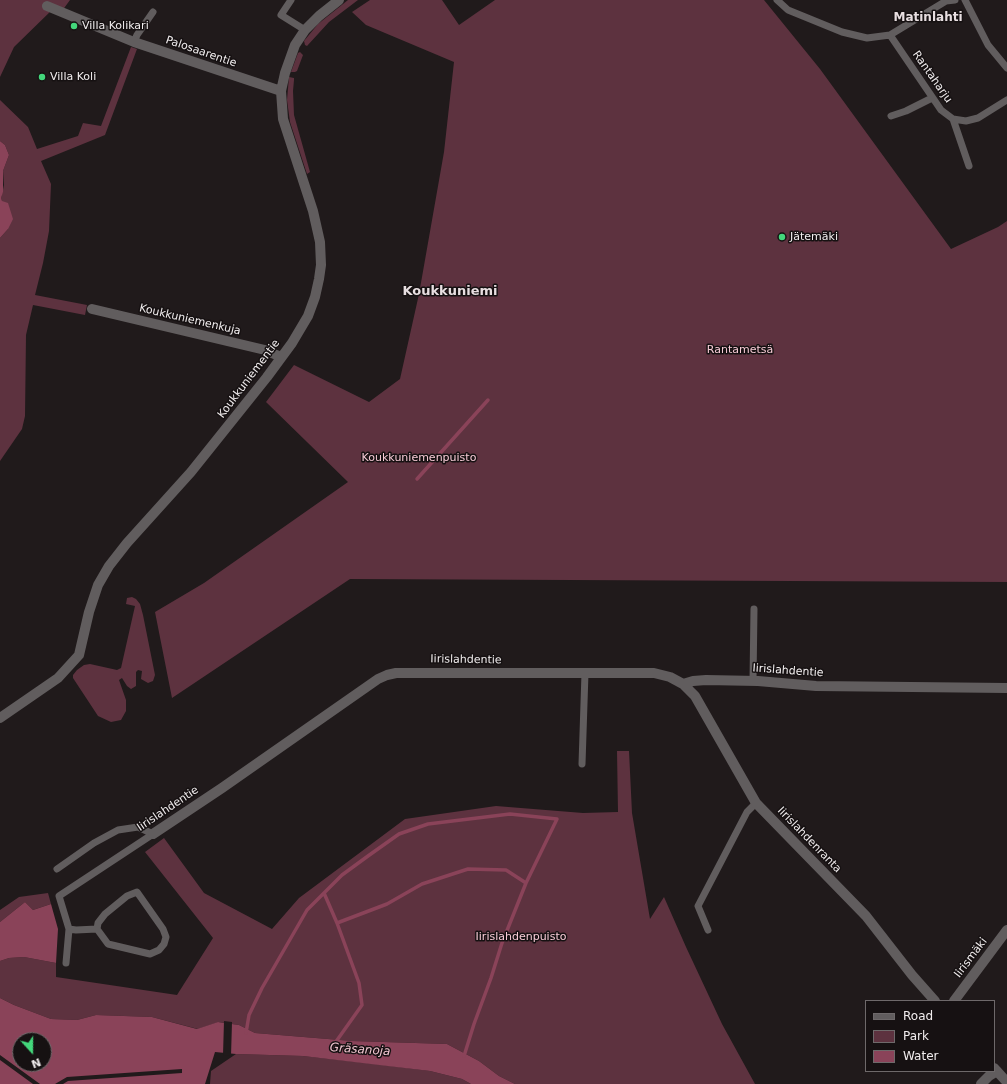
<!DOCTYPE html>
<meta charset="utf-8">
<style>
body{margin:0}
#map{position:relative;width:1007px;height:1084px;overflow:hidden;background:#201a1b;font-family:"DejaVu Sans",sans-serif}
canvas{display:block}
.legend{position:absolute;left:865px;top:1000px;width:130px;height:72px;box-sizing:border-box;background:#161112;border:1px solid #6e696a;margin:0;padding:5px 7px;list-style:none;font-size:12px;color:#f1edee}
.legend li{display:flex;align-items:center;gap:8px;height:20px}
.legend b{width:20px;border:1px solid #6e696a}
.north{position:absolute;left:12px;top:1032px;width:40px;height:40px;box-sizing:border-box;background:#161112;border:1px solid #6e696a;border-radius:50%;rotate:159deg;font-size:11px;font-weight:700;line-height:16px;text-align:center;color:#f1edee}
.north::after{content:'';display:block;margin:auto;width:14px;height:18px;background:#43d77b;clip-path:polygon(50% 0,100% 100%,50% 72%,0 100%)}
</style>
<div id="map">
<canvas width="1007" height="1084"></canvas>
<ul class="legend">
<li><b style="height:5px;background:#615d5e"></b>Road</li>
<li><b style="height:11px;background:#5d323f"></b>Park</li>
<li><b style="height:11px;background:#8a4359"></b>Water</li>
</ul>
<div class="north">N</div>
</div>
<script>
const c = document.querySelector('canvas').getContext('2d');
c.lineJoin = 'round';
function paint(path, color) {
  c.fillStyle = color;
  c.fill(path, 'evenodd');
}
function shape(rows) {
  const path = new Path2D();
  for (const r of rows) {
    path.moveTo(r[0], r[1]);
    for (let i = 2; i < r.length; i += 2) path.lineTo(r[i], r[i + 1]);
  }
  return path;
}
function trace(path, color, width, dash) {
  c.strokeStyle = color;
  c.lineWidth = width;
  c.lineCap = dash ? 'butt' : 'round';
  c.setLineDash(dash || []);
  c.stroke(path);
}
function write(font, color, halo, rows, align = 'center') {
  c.font = font + ' "DejaVu Sans",sans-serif';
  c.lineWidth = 3;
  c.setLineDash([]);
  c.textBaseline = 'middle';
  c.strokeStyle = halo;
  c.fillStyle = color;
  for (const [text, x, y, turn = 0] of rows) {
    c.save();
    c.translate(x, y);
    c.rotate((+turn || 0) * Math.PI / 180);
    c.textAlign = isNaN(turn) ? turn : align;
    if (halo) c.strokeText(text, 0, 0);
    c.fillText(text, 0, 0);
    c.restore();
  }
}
paint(shape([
 [0,0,70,0,62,11,54,8,14,47,0,77],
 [348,0,358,0,329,22,307,46,305,45,304,41,318,24],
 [370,0,442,0,459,25,495,0,764,0,820,69,951,249,998,227,1007,221,1007,582,350,579,172,698,155,612,204,583,348,482,266,402,294,365,369,402,400,379,419,294,444,152,454,62,366,25,352,12],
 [131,47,137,49,105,135,41,161,51,184,49,231,43,263,35,295,87,305,85,315,33,305,26,335,25,416,22,429,0,461,0,238,8,229,1,198,4,185,3,171,9,155,5,145,0,141,0,100,28,127,37,149,78,136,83,123,101,126],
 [300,52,303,55,297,71,295,72,291,72,298,53],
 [289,77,294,78,294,80,293,91,294,115,310,172,307,174,290,122,287,100],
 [132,597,136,599,140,604,143,615,155,675,153,681,148,683,141,679,142,671,138,670,136,672,136,686,131,689,127,686,122,678,119,680,126,700,126,711,121,720,111,722,98,716,73,678,73,675,77,670,84,665,90,664,117,670,121,668,135,606,126,604,127,598],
 [617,751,629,751,632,813,650,919,664,897,686,947,722,1024,755,1084,515,1084,499,1076,479,1061,447,1044,352,1041,255,1033,239,1025,219,1022,198,1029,152,1017,96,1015,77,1020,51,1019,14,1005,0,998,0,961,9,958,24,957,56,963,56,977,177,995,213,938,145,852,164,838,204,893,272,929,299,898,405,819,496,806,583,813,618,812],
 [48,893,51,904,33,910,25,902,0,922,0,910,19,897],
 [236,1054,303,1056,376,1064,430,1071,462,1079,471,1084,210,1084,211,1071]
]), '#5d323f');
paint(shape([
 [0,141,5,145,9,155,3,171,3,192,1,198,2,201,8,203,13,219,8,229,0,238],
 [25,902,33,910,51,904,58,929,56,963,24,957,9,958,0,961,0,922],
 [0,998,14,1005,51,1019,77,1020,96,1015,152,1017,197,1029,218,1022,239,1025,255,1033,352,1041,447,1044,479,1061,499,1076,515,1084,471,1084,462,1079,430,1071,303,1056,236,1054,215,1052,205,1084,0,1084],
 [20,1040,44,1040,44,1064,20,1064]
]), '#8a4359');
paint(shape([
 [224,1021,232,1022,231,1056,223,1055],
 [0,1055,40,1084,33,1084,0,1060],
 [182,1069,182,1073,68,1081,63,1084,55,1084,67,1077]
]), '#201a1b');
trace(shape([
 [417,479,488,400],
 [324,893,337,923,387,904,422,884,468,869,506,870,526,883],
 [246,1033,249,1015,262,988,307,910,342,875,368,856,399,834,428,824,510,814,557,819,526,883,502,943,491,978,474,1024,464,1056],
 [335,1043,362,1005,359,983,337,923]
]), '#8a4359', 3.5);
trace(shape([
 [291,0,281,15,305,30],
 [777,0,788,10,842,32,867,38,890,35,946,1,955,0],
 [965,0,988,45,1007,68],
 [890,35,941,110,953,119,966,121,978,118,1007,100],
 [134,42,137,35,153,12],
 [891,116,906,111,932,98],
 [953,119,969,166],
 [753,681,754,609],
 [582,764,585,673],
 [57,869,94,843,118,830,138,827,153,834],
 [69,929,76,930,97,929,108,944,150,954,159,950,164,944,166,937,163,929,137,892,127,896,105,914,98,923,97,929],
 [708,930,698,906,747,812,756,803],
 [66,963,69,929,59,896,153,834]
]), '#615d5e', 7);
trace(shape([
 [47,6,134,42,281,91],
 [92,309,265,350,281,357],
 [683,684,695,696,756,803,866,916,912,975,935,1001],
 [0,718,58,678,79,655,89,612,98,585,109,566,127,543,191,472,267,377,292,343,308,316,315,297,319,279,321,265,320,242,313,211,283,119,281,91,285,73,295,45,305,30,319,16,339,0],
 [153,834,222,788,378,679,387,675,396,673,654,673,670,677,683,684,693,681,706,680,758,681,816,686,1007,688],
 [954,1001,1007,930],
 [994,1068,1007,1082],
 [981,1084,989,1076,997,1071]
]), '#615d5e', 10);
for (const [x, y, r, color] of [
 [74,26,4,"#43d77b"],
 [42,77,4,"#43d77b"],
 [782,237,4,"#43d77b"]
]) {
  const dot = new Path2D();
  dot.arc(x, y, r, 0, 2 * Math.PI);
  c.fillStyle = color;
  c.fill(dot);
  trace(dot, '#161112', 1.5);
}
write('11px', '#f1edee', '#161112', [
 ["Villa Kolikari",82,26],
 ["Villa Koli",50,77],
 ["Jätemäki",790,237]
], 'left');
write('11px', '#f1edee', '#161112', [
 ["Palosaarentie",201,52,19],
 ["Rantaharju",932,77,55],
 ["Koukkuniemenkuja",190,320,13],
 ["Koukkuniementie",249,379,-53],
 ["Iirislahdentie",466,660,1],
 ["Iirislahdentie",788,671,4],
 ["Iirislahdentie",168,809,-34],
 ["Iirislahdenranta",809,840,46],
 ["Iirismäki",971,958,-53]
]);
write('11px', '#f7cbd6', '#161112', [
 ["Rantametsä",740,350],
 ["Koukkuniemenpuisto",419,458],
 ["Iirislahdenpuisto",521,937]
]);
write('bold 12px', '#e8dfe1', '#161112', [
 ["Matinlahti",928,18]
]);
write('italic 12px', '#f1c5d0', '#161112', [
 ["Gräsanoja",360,1050,4]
]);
write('bold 13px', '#e8dfe1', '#161112', [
 ["Koukkuniemi",450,292]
]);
</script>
